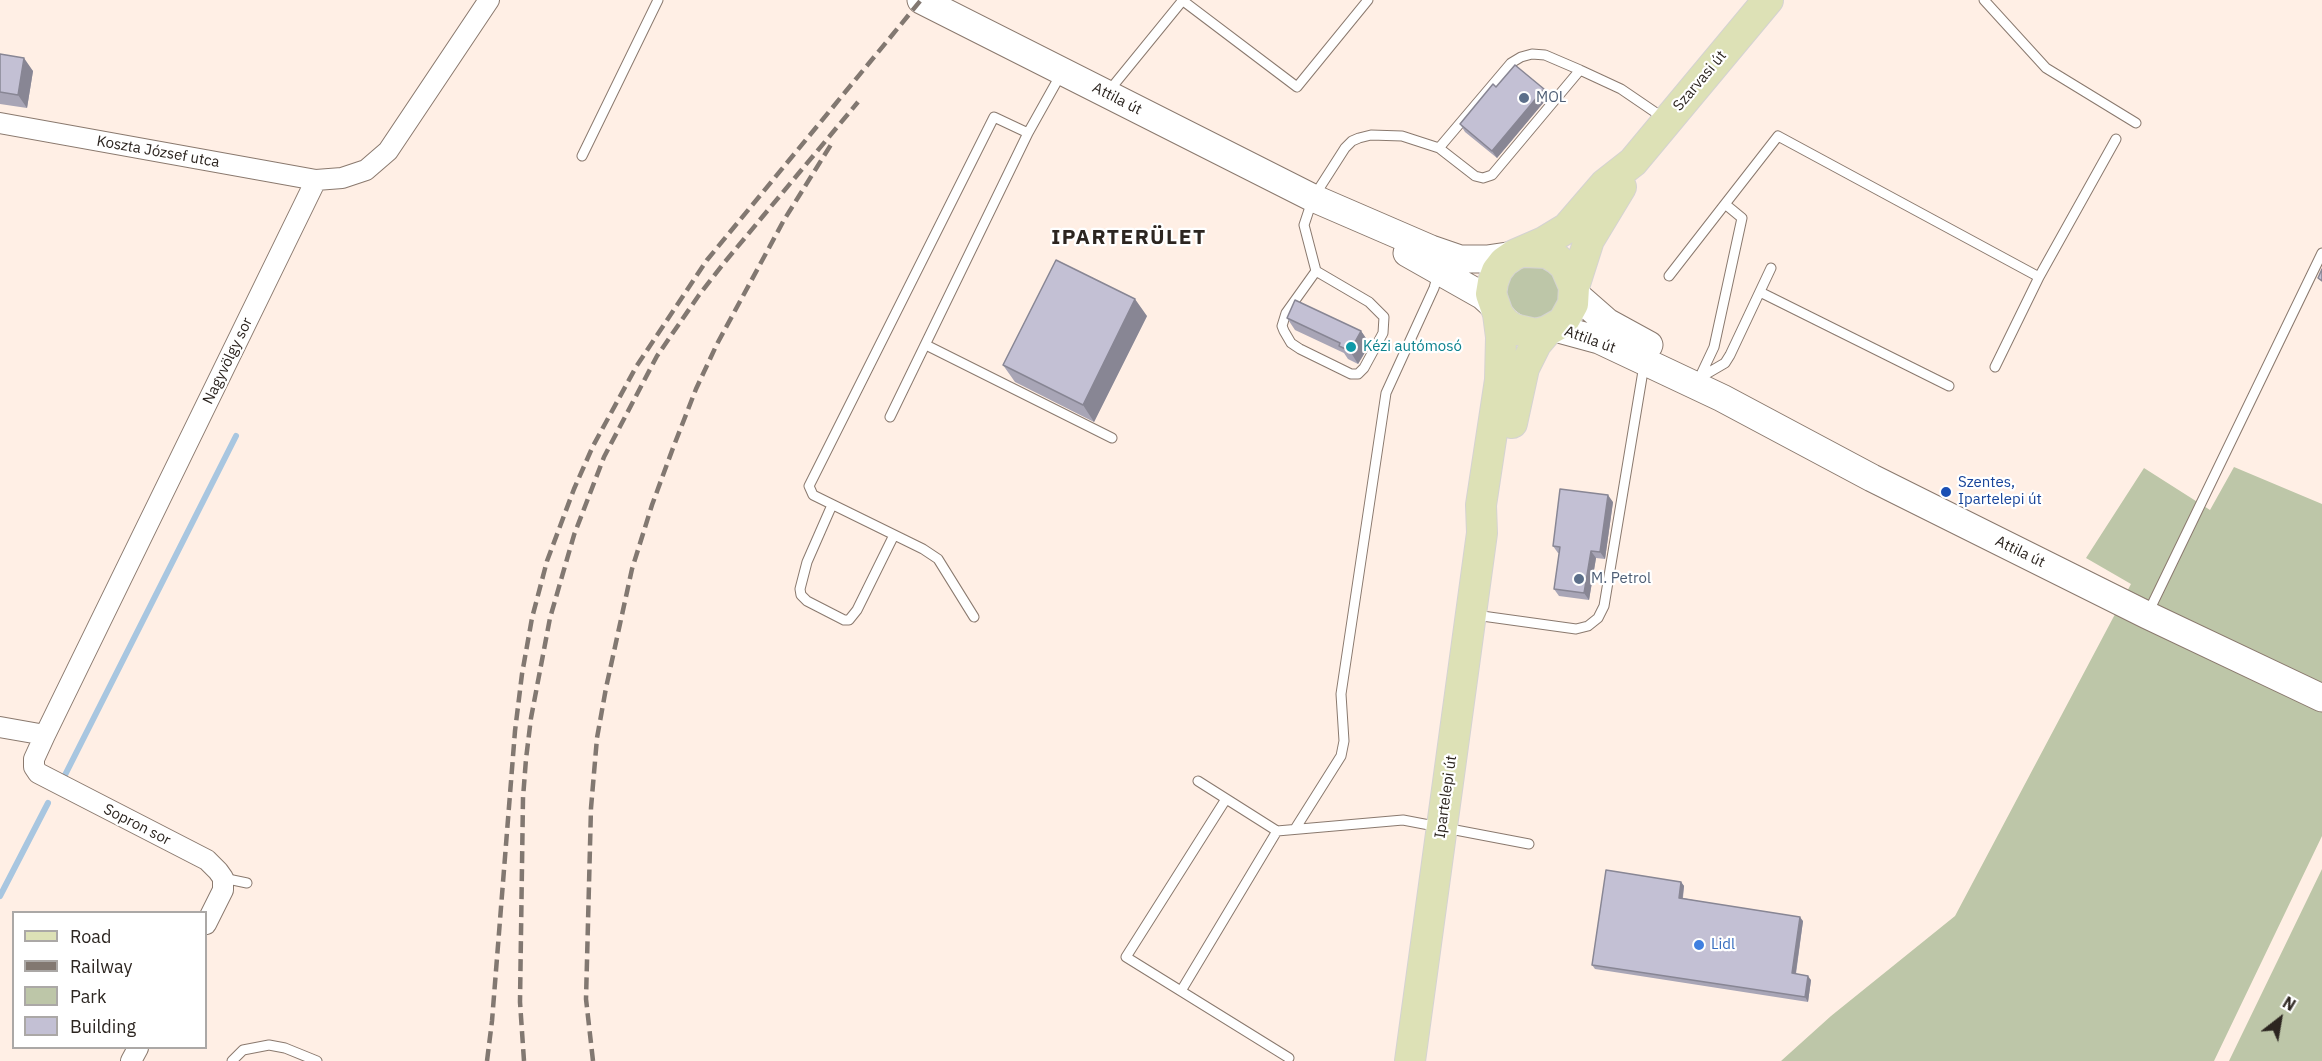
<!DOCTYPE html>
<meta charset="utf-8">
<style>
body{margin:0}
#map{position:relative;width:2322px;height:1061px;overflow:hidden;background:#ffefe5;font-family:"IBM Plex Sans",sans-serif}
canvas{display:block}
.legend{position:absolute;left:12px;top:911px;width:195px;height:138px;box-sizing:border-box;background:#fff;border:2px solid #aba8a6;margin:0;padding:8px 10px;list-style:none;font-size:18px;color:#2c2520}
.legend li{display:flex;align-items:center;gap:12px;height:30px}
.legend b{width:30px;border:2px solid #aba8a6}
.north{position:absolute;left:2250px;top:989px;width:60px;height:60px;-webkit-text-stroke:4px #fff;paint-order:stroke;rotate:31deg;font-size:16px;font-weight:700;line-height:24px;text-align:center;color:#2c2520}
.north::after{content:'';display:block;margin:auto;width:21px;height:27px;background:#2c2520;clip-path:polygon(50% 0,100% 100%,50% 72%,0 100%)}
</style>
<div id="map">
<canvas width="2322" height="1061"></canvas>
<ul class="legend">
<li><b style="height:8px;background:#dde1b6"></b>Road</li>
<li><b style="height:8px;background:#827871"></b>Railway</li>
<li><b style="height:16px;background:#bdc6a8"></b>Park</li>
<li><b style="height:16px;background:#c3c0d4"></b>Building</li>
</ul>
<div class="north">N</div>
</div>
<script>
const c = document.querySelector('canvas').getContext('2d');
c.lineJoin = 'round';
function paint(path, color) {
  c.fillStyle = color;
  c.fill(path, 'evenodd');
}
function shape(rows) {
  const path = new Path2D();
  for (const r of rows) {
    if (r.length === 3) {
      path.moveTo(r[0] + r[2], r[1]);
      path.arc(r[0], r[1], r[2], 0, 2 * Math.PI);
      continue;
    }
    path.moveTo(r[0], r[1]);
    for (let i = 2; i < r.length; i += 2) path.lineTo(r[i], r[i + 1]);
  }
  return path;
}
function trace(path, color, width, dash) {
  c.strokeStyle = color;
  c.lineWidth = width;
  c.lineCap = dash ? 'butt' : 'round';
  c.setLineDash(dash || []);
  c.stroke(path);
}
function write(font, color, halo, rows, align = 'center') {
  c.font = font + ' "IBM Plex Sans",sans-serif';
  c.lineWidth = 4.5;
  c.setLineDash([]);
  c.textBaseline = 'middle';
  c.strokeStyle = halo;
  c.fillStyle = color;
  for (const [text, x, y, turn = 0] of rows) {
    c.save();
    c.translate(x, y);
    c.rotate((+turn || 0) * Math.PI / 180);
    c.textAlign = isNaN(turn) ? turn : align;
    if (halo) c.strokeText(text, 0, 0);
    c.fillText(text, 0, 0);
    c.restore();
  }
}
paint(shape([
 [1534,291,27],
 [2234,467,2322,504,2322,836,2214,1061,1781,1061,1831,1016,1955,916,2131,584,2086,558,2144,468,2210,510],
 [2322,869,2322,1061,2229,1061]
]), '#bdc6a8');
trace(shape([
 [64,777,236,436],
 [0,896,48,803]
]), '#a8c6e0', 6);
const lane = shape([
 [1182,0,1297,87,1368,0],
 [1984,0,2046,68,2136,123],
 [1108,92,1183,0],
 [1439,148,1475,176,1483,178,1492,175,1580,70],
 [582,156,658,0],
 [1316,271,1286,313,1282,326,1284,331,1291,343,1300,349,1351,374,1358,374,1364,368,1383,333,1384,317,1369,302,1316,271,1304,225,1313,198,1345,148,1352,141,1359,138,1371,135,1402,136,1439,148,1511,63,1521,57,1532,54,1545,55,1580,70,1621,89,1665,119],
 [1669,276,1725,204],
 [1760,292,1949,386],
 [926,345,1112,438],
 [1995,367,2039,277,2116,139],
 [1701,377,1725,363,1730,355,1771,268],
 [1697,383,1714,347,1742,218,1725,204,1778,136,2039,277],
 [890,417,1028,133,1061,74],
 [832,505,807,562,800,589,801,595,807,601,844,620,849,620,857,610,894,535],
 [2148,613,2322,253],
 [1475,615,1576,629,1588,626,1598,618,1604,606,1644,365],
 [974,617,938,559,923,549,813,495,809,486,994,117,1028,133],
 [1198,781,1277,831,1403,820,1529,844],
 [1226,799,1126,957,1289,1058],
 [1295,829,1341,756,1344,741,1341,694,1386,393,1434,288,1438,274],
 [223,878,247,883],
 [1181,991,1277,831],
 [232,1061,243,1050,269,1045,285,1048,317,1061]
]);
const street = shape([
 [0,123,316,180],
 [0,727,45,735,316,180,342,178,366,170,388,151,489,0],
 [45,735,34,759,34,767,38,773,207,860,218,871,223,878,223,890,206,924],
 [131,1061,138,1048]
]);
const secondary = shape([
 [921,0,1313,198,1431,249,1460,259,1487,259,1514,255],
 [1407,253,1483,296,1494,306],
 [1575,294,1607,322,1649,345],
 [1555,328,1599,340,1722,398,1872,478,2147,615,2322,698]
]);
const primary = shape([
 [1525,252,1547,253,1557,259,1565,266,1574,287,1573,304,1563,322,1547,331,1536,334,1514,329,1505,323,1498,314,1491,294,1493,282,1497,271,1504,262,1514,255,1544,242,1567,228,1605,184,1633,162,1768,0],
 [1574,287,1589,240,1621,187],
 [1512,423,1524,368,1536,344,1547,331],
 [1410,1061,1482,533,1481,505,1500,380,1501,337,1498,314]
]);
trace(lane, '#8a796e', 11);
trace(street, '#8a796e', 22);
trace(secondary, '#8a796e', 29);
trace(primary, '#d5d3d2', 32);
trace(lane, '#fff', 9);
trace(street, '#fff', 20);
trace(secondary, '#fff', 27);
trace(primary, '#dde1b6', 30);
trace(shape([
 [487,1061,492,1021,515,731,522,674,532,618,547,561,574,489,593,446,636,367,707,260,921,0],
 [524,1061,520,1002,523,798,526,759,531,718,550,618,574,535,604,457,657,356,699,295,724,263,858,102],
 [593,1061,586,999,591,808,597,738,606,688,632,569,652,505,673,448,696,389,717,344,784,220,832,143]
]), '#827871', 4.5, [12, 6]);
paint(shape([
 [0,54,33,71,27,108,0,104],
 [1496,87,1544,89,1549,96,1497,158,1465,132,1460,124],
 [1147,316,1094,422,1015,382,1003,365],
 [1287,318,1361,331,1370,344,1358,364,1348,359,1344,353,1295,330],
 [1613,502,1605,559,1596,558,1589,600,1559,596,1554,589,1559,553,1558,553,1553,546],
 [1681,882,1684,886,1683,898,1803,921,1796,974,1811,980,1808,1002,1595,969,1592,965]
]), '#a8a5b6');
paint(shape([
 [24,58,33,71,27,108,18,95],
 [1544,89,1549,96,1497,158,1492,151],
 [1135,299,1147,316,1094,422,1083,405],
 [1361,331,1370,344,1358,364,1350,351],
 [1608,495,1613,502,1605,559,1600,552],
 [1591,551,1596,558,1589,600,1584,593],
 [1681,882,1684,886,1682,902,1679,898],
 [1800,917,1803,921,1795,978,1792,973],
 [1808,976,1811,980,1808,1002,1805,997]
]), '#888694');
const building = shape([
 [0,54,24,58,18,95,0,92,0,54],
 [1515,65,1544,89,1492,151,1460,124,1493,84,1496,87,1515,65],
 [1056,260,1135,299,1083,405,1003,365,1056,260],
 [2322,269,2322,281,2318,278,2322,269],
 [1295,300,1361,331,1350,351,1339,346,1340,343,1287,318,1295,300],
 [1560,489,1608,495,1600,552,1591,551,1584,593,1554,589,1560,547,1553,546,1560,489],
 [1606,870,1681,882,1679,898,1800,917,1792,973,1808,976,1805,997,1592,965,1606,870]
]);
paint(building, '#c3c0d4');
trace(building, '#888694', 1.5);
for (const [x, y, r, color] of [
 [1524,98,6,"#5c6f8a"],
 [1351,347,6,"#0f9aa8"],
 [1946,492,6,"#1a4fb4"],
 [1579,579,6,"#5c6f8a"],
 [1699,945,6,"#3f7fe0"]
]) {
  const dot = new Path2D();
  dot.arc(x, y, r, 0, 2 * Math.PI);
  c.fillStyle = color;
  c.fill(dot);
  trace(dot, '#fff', 2);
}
write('15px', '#2c2520', '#fff', [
 ["Szarvasi út",1700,81,-50],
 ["Attila út",1117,99,27],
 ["Koszta József utca",158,152,10],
 ["Attila út",1590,340,20],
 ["Nagyvölgy sor",228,361,-64],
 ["Attila út",2020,552,26],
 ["Ipartelepi út",1446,797,-82],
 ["Sopron sor",137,825,27]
]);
write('15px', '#4e5e75', '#fff', [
 ["MOL",1536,98],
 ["M. Petrol",1591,579]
], 'left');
write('15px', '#0d838f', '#fff', [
 ["Kézi autómosó",1363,347]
], 'left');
write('15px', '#164399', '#fff', [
 ["Szentes,",1958,483],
 ["Ipartelepi út",1958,500]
], 'left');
write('15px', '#366cbe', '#fff', [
 ["Lidl",1711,945]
], 'left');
c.letterSpacing = '1.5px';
write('bold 21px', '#2c2520', '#fff', [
 ["IPARTERÜLET",1129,238]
]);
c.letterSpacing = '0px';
</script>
